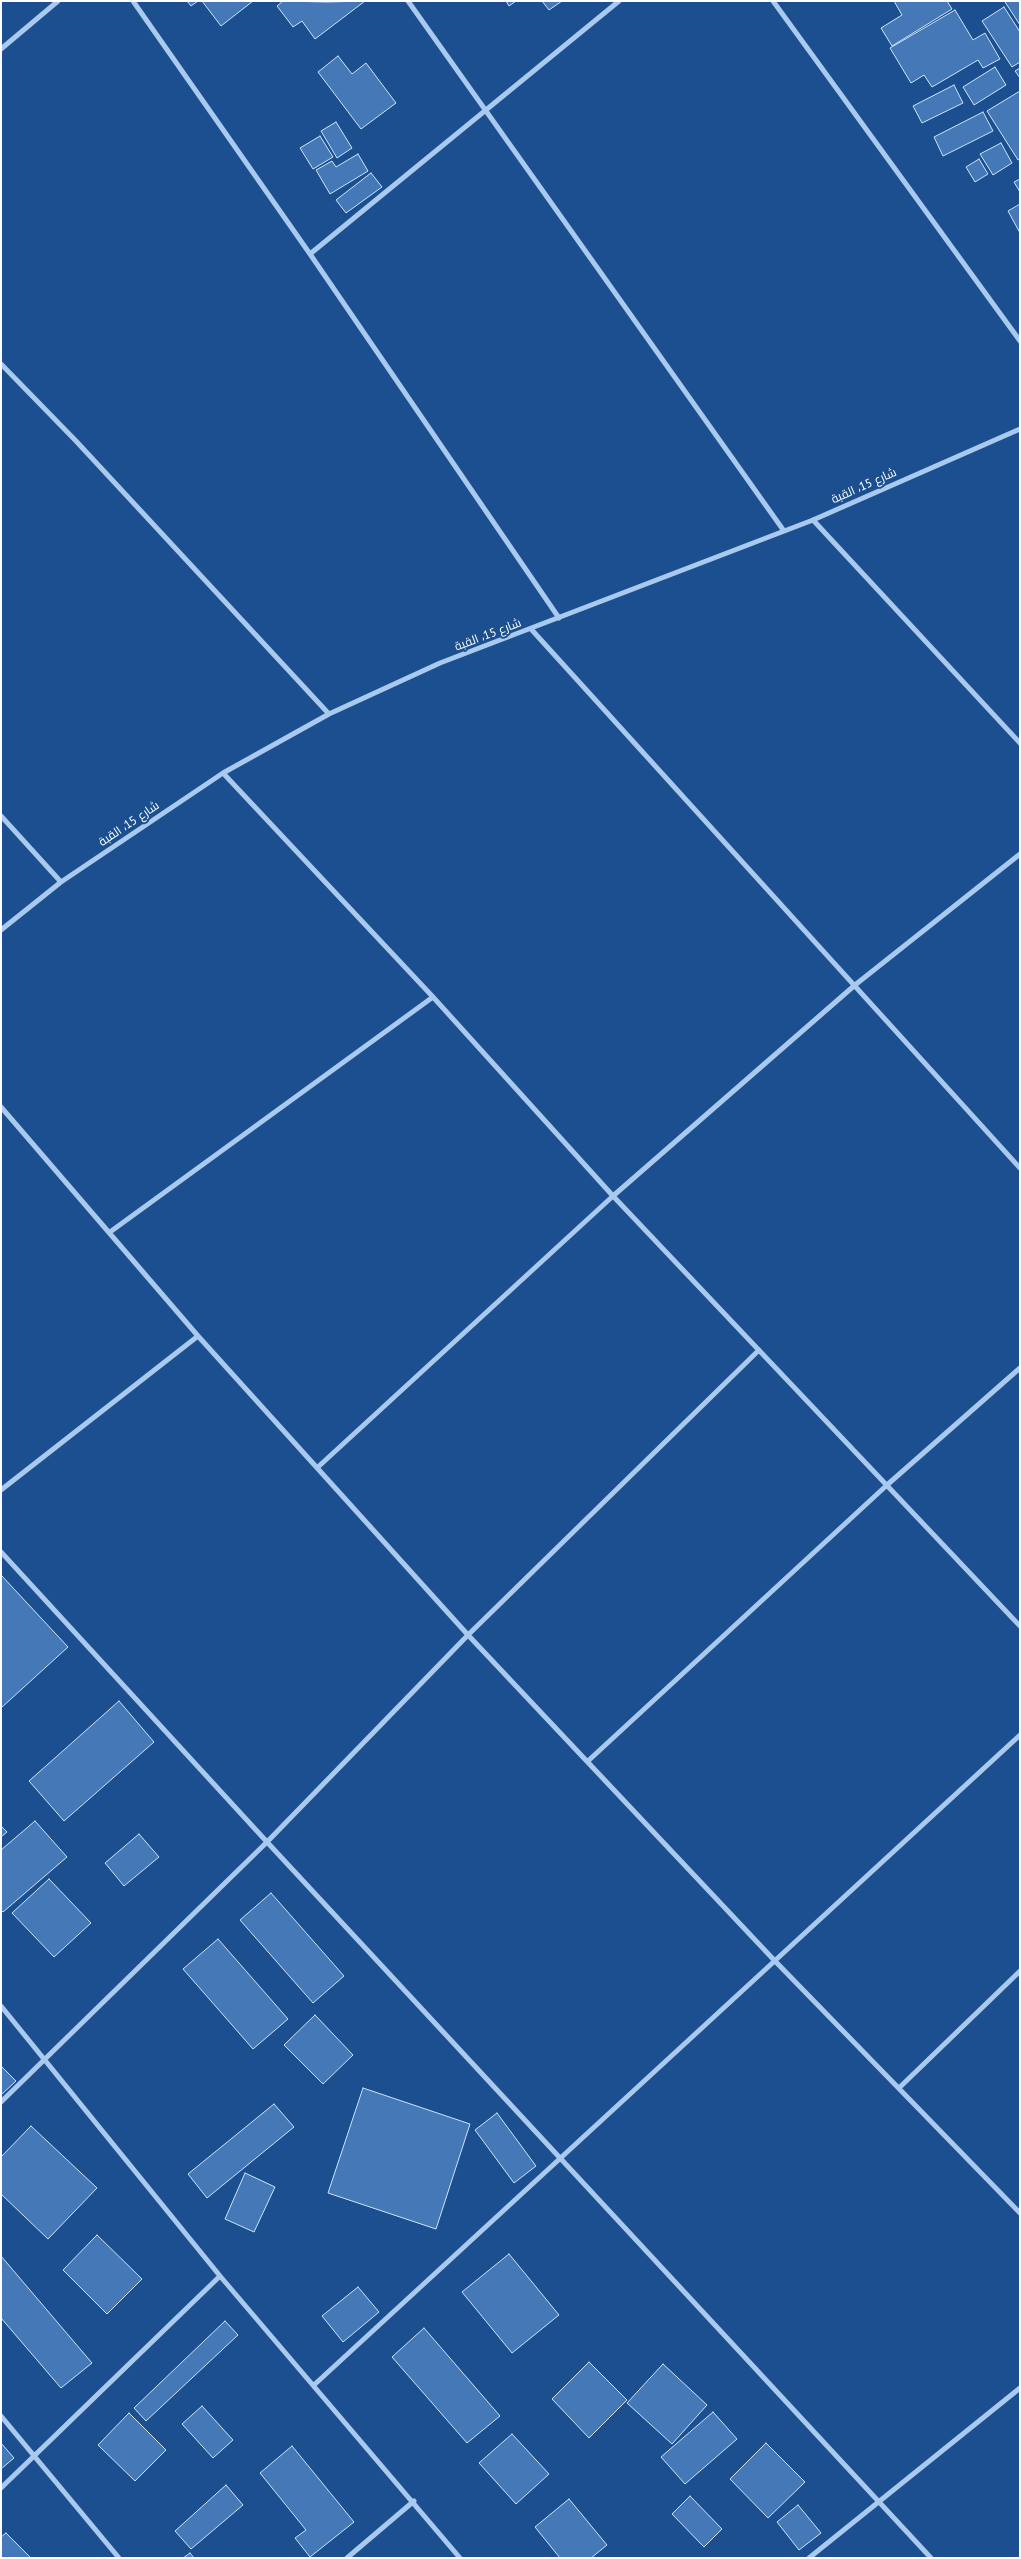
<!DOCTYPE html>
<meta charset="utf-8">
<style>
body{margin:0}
#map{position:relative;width:1021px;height:2559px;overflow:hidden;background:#1b4f8f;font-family:"PT Sans",sans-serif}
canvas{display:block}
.frame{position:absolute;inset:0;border:2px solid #fff;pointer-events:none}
</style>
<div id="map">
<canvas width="1021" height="2559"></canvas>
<div class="frame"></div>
</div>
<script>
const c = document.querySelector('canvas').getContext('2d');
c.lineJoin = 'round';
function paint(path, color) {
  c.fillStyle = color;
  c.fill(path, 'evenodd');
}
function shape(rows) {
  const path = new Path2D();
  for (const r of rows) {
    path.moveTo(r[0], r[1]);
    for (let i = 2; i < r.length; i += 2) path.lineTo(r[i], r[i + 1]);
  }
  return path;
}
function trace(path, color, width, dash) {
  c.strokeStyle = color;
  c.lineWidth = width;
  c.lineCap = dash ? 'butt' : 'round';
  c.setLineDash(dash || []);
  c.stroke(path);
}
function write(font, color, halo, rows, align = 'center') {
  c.font = font + ' "PT Sans",Cairo,sans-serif';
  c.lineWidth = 4;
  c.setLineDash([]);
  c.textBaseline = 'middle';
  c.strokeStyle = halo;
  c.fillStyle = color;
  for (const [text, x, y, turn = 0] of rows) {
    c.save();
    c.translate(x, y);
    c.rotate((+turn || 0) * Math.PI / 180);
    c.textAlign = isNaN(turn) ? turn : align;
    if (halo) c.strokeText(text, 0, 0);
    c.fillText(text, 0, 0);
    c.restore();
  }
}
const building = shape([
 [187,1,198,1,191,6,187,1],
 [202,1,253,1,221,26,202,1],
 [283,1,327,2,365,1,315,39,302,21,293,27,277,6,283,1],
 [506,1,516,1,509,6,506,1],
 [542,1,562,1,549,10,542,1],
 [894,1,947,1,952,9,892,46,881,28,902,15,894,1],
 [1007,1,1020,1,1020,25,1005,2,1007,1],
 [1004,7,1020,32,1020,62,1012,67,982,21,1004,7],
 [955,10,973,40,985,33,1000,59,983,68,978,60,932,87,924,75,911,83,890,48,955,10],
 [338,56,352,74,366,63,396,103,361,129,318,72,338,56],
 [995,67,1006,85,974,105,963,87,995,67],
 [1020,68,1020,78,1015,71,1020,68],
 [954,85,963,103,922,123,913,106,954,85],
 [1020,91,1020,159,1018,160,987,111,1020,91],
 [983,112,993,131,943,156,934,137,983,112],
 [336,122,352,148,337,158,321,131,336,122],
 [320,136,333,157,313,169,300,148,320,136],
 [1001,143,1012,163,993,175,980,154,1001,143],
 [358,154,368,171,330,194,316,170,332,161,336,167,358,154],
 [979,159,988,174,975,182,966,167,979,159],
 [371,173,382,187,346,213,336,200,371,173],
 [1020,179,1020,192,1014,182,1020,179],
 [1020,204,1020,233,1008,211,1020,204],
 [1,1575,68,1647,1,1708,1,1575],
 [119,1701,154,1742,64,1821,29,1781,119,1701],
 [35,1821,67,1857,3,1912,1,1910,1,1850,35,1821],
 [1,1826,7,1832,1,1837,1,1826],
 [139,1834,159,1857,124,1886,105,1863,139,1834],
 [49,1879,91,1923,54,1957,12,1913,49,1879],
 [271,1893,344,1976,313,2003,240,1920,271,1893],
 [218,1939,288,2019,253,2049,183,1969,218,1939],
 [315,2015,353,2055,323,2084,284,2045,315,2015],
 [1,2066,16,2081,1,2095,1,2066],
 [363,2088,470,2124,436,2229,328,2193,363,2088],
 [274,2104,294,2127,207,2198,188,2174,274,2104],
 [497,2113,536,2166,514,2183,475,2130,497,2113],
 [31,2126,97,2188,48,2239,1,2194,1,2157,31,2126],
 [245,2173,275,2187,254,2232,225,2219,245,2173],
 [97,2235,142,2279,107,2314,63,2270,97,2235],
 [509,2254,559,2315,512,2353,462,2292,509,2254],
 [1,2256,92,2363,61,2388,1,2318,1,2256],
 [358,2287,379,2312,343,2342,322,2316,358,2287],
 [225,2321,238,2335,146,2421,134,2408,225,2321],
 [424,2328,500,2416,467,2443,392,2357,424,2328],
 [589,2362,627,2400,589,2438,552,2399,589,2362],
 [663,2364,707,2405,672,2444,627,2403,663,2364],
 [202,2406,233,2440,213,2458,182,2424,202,2406],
 [713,2412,737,2439,685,2484,661,2457,713,2412],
 [129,2413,166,2450,135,2481,98,2445,129,2413],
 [512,2434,549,2474,516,2504,479,2463,512,2434],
 [1,2443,14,2458,1,2469,1,2443],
 [766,2443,805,2482,768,2518,730,2479,766,2443],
 [292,2446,354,2522,310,2557,295,2538,306,2530,260,2473,292,2446],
 [226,2485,243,2505,191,2549,175,2531,226,2485],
 [690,2496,722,2529,704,2547,672,2514,690,2496],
 [569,2499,607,2545,591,2558,560,2558,535,2527,569,2499],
 [798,2505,821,2533,799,2550,777,2522,798,2505],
 [6,2533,31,2558,1,2558,1,2537,6,2533],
 [190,2553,194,2558,183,2558,190,2553]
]);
paint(building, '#4478b7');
trace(building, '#cfe3fa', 1);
trace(shape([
 [133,1,310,254,559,618],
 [408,1,784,531],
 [773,1,1020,341],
 [1,49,58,1],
 [310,254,619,1],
 [1,364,76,441,329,714],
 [813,520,1020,743],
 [531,629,1020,1168],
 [223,773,433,997,613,1196,1020,1626],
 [1,816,61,882],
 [1,930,61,882,223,773,329,714,440,663,813,520,1020,429],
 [1,1107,198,1336,468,1635,774,1960,1020,2213],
 [110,1232,433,997],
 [318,1467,613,1196,855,985,1020,854],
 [1,1490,198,1336],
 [1,1552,267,1842,931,2558],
 [588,1761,887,1485,1020,1368],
 [1,2006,220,2276,460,2558],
 [899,2088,1020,1971],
 [1,2102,267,1842,468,1635,759,1350],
 [314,2385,1020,1735],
 [1,2416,119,2558],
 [1,2488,220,2276],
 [347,2558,414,2501],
 [809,2558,1020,2388]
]), '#a9c9ee', 5);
write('12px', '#fff', '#1b4f8f', [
 ["شارع 15، القبة",864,486,-24],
 ["شارع 15، القبة",488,635,-21],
 ["شارع 15، القبة",129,824,-34]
]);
</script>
